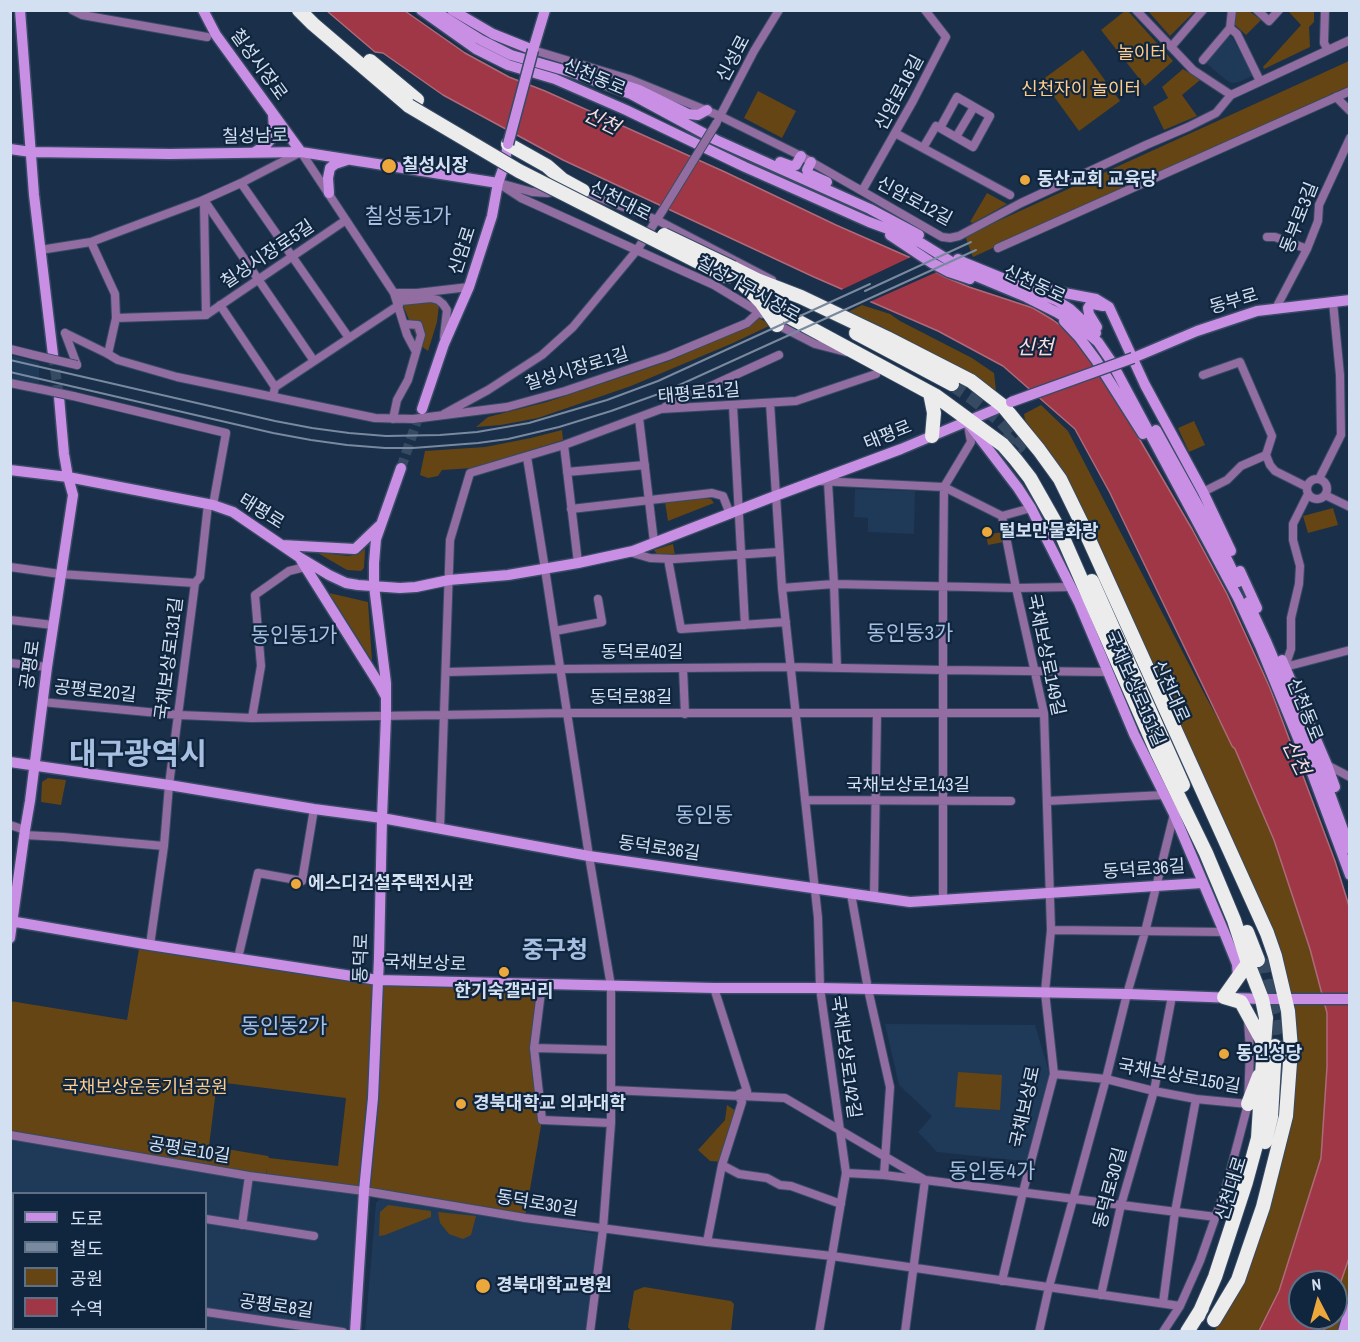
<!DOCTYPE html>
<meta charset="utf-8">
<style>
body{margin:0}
#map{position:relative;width:1360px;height:1342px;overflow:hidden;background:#1a2f49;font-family:"Archivo Narrow","Noto Sans KR",sans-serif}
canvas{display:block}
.frame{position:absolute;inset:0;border:12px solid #d3e0f1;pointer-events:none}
.legend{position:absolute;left:12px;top:1192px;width:195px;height:138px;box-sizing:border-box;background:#10253e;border:2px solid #5e7086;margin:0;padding:8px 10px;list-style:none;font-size:18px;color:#d3e0f1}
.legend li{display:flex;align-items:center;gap:12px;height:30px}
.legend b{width:30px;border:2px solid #5e7086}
.north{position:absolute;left:1288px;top:1270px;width:60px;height:60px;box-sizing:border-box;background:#10253e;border:2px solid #5e7086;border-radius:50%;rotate:354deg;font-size:16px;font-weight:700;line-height:24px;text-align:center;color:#d3e0f1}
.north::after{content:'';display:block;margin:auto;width:21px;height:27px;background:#eda83b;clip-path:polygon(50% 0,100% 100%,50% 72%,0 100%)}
</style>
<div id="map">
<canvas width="1360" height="1342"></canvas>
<div class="frame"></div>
<ul class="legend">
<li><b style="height:8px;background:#c98fe5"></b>도로</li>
<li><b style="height:8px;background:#79899f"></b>철도</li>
<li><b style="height:16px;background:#644513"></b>공원</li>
<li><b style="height:16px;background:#9f3747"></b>수역</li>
</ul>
<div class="north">N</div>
</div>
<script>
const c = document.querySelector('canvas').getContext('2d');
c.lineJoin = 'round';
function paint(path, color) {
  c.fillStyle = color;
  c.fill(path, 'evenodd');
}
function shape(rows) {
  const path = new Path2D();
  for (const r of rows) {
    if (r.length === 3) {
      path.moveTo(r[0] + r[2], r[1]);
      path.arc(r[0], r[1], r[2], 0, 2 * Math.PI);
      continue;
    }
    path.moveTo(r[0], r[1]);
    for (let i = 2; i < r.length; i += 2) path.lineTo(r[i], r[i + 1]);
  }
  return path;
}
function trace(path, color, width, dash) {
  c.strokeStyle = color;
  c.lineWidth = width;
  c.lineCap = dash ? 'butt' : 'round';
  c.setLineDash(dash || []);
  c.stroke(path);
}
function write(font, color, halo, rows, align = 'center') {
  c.font = font + ' "Archivo Narrow","Noto Sans KR",sans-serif';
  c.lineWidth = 4.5;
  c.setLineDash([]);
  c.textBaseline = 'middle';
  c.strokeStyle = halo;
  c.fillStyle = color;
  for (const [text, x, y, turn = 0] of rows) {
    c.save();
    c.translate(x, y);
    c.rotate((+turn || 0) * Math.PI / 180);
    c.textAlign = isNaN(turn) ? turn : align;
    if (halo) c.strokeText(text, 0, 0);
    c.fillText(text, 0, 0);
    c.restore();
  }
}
paint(shape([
 [1227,36,1232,37,1252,74,1252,76,1239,82,1232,83,1226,80,1206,63],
 [11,355,39,363,39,383,11,378],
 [855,489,915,491,914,534,868,532,868,518,854,517],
 [885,1024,1035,1025,1053,1085,1033,1162,937,1152,918,1132,932,1116,899,1085],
 [10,1135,364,1191,355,1331,18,1331,17,1329,206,1328,206,1194,14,1194,13,1310,10,1295],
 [380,1199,605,1235,591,1331,365,1332,376,1203]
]), '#1f3959');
paint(shape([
 [1126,10,1128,11,1173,61,1145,86,1101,30],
 [1148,11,1195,11,1170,36],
 [1235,11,1249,11,1261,20,1246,35,1234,24],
 [1290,11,1314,11,1314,22,1309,27,1310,47,1264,69,1263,67,1301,25,1289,12],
 [1083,50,1120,101,1079,131,1042,80],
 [1349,61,1349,86,973,257,965,236],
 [1183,69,1200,80,1182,95,1197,116,1164,130,1153,107,1168,98,1162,87],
 [758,91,796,111,782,138,744,118],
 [987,193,1007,204,973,223,970,222],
 [401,301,429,302,439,305,437,322,428,351,420,345],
 [862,305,890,314,900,321,972,358,994,373,996,390,894,335,889,331,848,312],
 [759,318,771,325,733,343,631,386,538,418,501,425,476,427,488,417,547,402,669,361,748,326],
 [1041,405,1068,431,1206,697,1235,749,1274,840,1310,949,1327,1013,1327,1067,1321,1158,1279,1291,1259,1331,1214,1331,1229,1310,1254,1256,1278,1162,1296,1047,1296,1015,1280,956,1064,476,1025,420,1024,414],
 [1194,421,1205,445,1189,452,1178,428],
 [562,430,563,440,473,468,442,470,438,476,428,478,420,475,425,451,485,447,531,438],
 [702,498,711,499,714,503,668,521,665,502],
 [1333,508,1338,525,1308,533,1303,516],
 [1002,532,1004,542,988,545,986,535],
 [673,544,675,555,657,554,654,550],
 [365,549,364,568,361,571,347,570,316,552,348,556,358,554],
 [329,593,368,602,372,661],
 [48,778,66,780,61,805,41,802,42,782],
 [140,943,378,980,542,984,534,1048,542,1120,525,1218,266,1178,267,1168,265,1178,11,1136,10,1001,127,1020],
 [217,1082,346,1098,338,1166,269,1158,268,1156,209,1146],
 [958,1072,1002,1075,1000,1110,955,1107],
 [727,1105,736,1111,723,1162,710,1161,698,1150,725,1120],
 [388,1205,431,1211,431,1217,385,1235,379,1236,380,1212],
 [438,1212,476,1216,471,1235,463,1239,449,1234,440,1223],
 [1349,1258,1349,1295,1338,1331,1324,1332,1328,1318,1336,1318,1336,1296],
 [644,1287,731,1301,734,1304,731,1331,631,1331,628,1327,634,1291]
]), '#644513');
const water = shape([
 [327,11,405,11,465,53,509,77,545,91,725,172,836,225,911,258,945,277,969,287,1033,308,1053,320,1069,332,1087,355,1130,423,1192,529,1227,594,1270,688,1335,861,1349,906,1349,1258,1336,1296,1336,1282,1300,1282,1300,1318,1328,1318,1324,1331,1259,1331,1279,1291,1321,1158,1327,1067,1327,1013,1310,949,1274,840,1235,749,1232,746,1110,493,1075,429,1003,366,938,331,814,277,563,160,443,95,383,53,375,52,327,11]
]);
paint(water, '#9f3747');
trace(water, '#af6a7a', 1.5);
paint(shape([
 [913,256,939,271,867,303,839,291]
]), '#1a2f49');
trace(shape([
 [53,355,59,397],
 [401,468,421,409]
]), '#364a62', 10, [10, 5]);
trace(shape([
 [952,384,974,399,1000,420,1027,447],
 [1003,435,1020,454],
 [1268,958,1280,1006,1284,1046],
 [1258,960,1270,1007,1275,1046]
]), '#364a62', 14, [14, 7]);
const street = shape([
 [72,10,82,15,207,37],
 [1136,10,1193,70,1231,95],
 [1257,10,1269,21,1279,10],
 [1325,10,1324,43,1328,50],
 [1230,28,1237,34,1260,81],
 [1171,47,1203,10],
 [533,50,629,79,720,116,801,156,942,237,950,238,959,236,1021,203,1146,145,1188,127,1216,113,1231,95,1350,40],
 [1203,60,1230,28,1232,10],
 [1336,97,1350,111],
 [719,118,754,51,779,10],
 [895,133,1010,195],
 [956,137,974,107],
 [923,148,936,126,940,128,973,147,990,116,957,97,940,128],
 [241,183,349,338],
 [498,183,521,198,714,285,762,314],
 [503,184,532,192,547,193,558,191],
 [582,191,657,220,772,280],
 [862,191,913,101,946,37,925,10],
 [204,200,314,361],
 [204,202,206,315],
 [1267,237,1275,237,1307,249],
 [91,242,115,294,116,318,108,354],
 [998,248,1350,91],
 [40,250,91,242,201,201,241,183,301,152,394,293,407,335,416,352],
 [394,293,417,293,469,287],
 [395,294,401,301,431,298,438,300,443,304,447,310,444,337],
 [220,305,275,387],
 [1276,308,1307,249,1318,221,1319,205,1350,138],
 [116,318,206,315,346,220],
 [774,323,815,344,846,352],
 [65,333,108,354,118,360,177,377,375,418,413,419,507,407,565,391,668,356,747,323,759,312],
 [65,333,77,365],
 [10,349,34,355],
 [1203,375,1240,362,1272,436,1266,455],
 [10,383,40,389],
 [73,396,226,433,213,505],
 [273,396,275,387,399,305],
 [770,403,782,588,818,918,820,988,846,1173,819,1332],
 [733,406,745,625],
 [665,407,779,355],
 [444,414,488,390,542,355,573,327,637,250,663,210],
 [639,418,654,542],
 [393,419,397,400,408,380,421,335,418,325,404,324],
 [564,445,578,563],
 [527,457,545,569,589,856,611,986,611,1123,603,1229,590,1332],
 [567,472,645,465],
 [1319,479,1341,435,1340,375,1333,302],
 [1317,489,10],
 [818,481,944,487,1002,516,1031,508],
 [828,482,834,584,837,668],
 [1203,492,1227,480,1241,466,1266,455,1270,465,1275,471,1307,487],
 [1325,495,1350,507],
 [571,509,712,493,723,496,730,514],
 [629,552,650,558,674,559,779,552],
 [668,559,681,629,786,622],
 [10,567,60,574,195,583],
 [782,588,834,584,1016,588,1071,587],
 [10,620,53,625],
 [555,631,602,622,598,599],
 [10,663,47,667],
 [1285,667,1291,649,1291,618,1299,584,1300,566,1293,540,1293,524,1308,494],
 [1285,667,1350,650],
 [683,668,685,714],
 [447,672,561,669,791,667,943,670,1108,672],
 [42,702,179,715,252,718,567,713,1044,713],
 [252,718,261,666,255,595,289,571,305,567],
 [1327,765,1350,777],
 [805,800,1011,801],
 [1047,801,1164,795],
 [10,825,25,830],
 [440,829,450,540,470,473,564,445,661,409,796,401,876,374],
 [24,835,63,837,164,846,169,785,195,583,200,577,208,504],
 [851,894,868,989,890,1087,884,1175],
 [874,897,877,714],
 [943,900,943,586,944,487,971,442,968,425],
 [1051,930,1224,932],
 [150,945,164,846],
 [238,958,258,873,302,881,314,809],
 [542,984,534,1048,542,1120,611,1123],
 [714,988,747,1091,739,1094],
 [534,1048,611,1050],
 [1054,1074,1106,1079,1154,1091,1196,1099,1248,1104],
 [611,1090,785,1098,925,1180,905,1332],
 [10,1135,249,1176,364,1191,525,1218,707,1242,832,1256,1180,1306],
 [722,1165,739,1174,767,1178,780,1185,791,1186,841,1204],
 [846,1173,884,1175,925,1180,1216,1217],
 [206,1219,314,1236],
 [242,1225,249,1176],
 [707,1242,722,1165,742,1102,738,1095],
 [1002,1281,1023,1192,1054,1074,1045,992,1051,930,1044,713,1016,588,1002,516],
 [10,1283,14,1284],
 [1101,1295,1121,1205,1154,1091,1172,996],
 [1163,1303,1175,1212,1196,1099],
 [206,1312,343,1332],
 [170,1332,170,1328],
 [1039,1332,1049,1287,1106,1079,1127,994,1145,932,1174,814],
 [1163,1332,1180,1306,1200,1261,1226,1187,1248,1104,1250,1051,1248,1020]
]);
const secondary = shape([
 [20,10,34,195,53,355],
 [203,10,216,35,301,152],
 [421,10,476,49,508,65,555,79,626,110,745,167,869,222,899,233,921,243,971,274,1026,297,1056,312,1078,325,1098,342,1111,361,1238,598,1261,648,1309,765,1350,875],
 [433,10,481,40,511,55,574,73,631,94,716,140,870,209,919,235],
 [452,10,493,34,533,50,545,10],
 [624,85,639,90,688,114,698,115,707,110],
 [10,149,31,152,170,154,301,152,498,183],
 [255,152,267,144,271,139,274,130,273,114],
 [780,162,791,166,796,165,801,156],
 [811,162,807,170,809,174,827,182],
 [329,193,328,178,330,168,335,164,347,160],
 [890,235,932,263,949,272,970,279],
 [958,259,965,263,1056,300,1070,309,1096,333],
 [1043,289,1096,299,1109,307,1145,385,1203,492,1231,551],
 [1064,321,1079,337,1096,360,1143,434],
 [1097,327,1089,314,1088,308,1090,305,1093,304,1103,306],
 [1133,358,1197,331,1257,311,1350,300],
 [422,409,444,344,469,287,492,216,498,183,504,166,508,144],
 [969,424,1018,488,1031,508,1079,603,1134,734,1174,814,1224,932,1237,964,1238,978],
 [1156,430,1221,547,1238,582],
 [10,470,68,477,213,505,233,512,299,557,329,575,346,583,358,585,400,588,416,587,449,580,508,575,578,563,633,551,775,496,901,449,1008,404],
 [282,545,355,549,379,526],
 [301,560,379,684,386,697],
 [1240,571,1257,608],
 [1248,602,1266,641,1326,783,1350,849],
 [1282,660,1327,765,1335,787],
 [10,762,169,785,314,809,382,818,589,856,910,902,1202,883],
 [10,921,150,945,378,980,714,988,820,988,1127,994,1262,999,1350,999],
 [10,938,25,830,30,801,47,667,73,495,68,477,64,454,59,397],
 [10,1295,14,1310],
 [17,1328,18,1332],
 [355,1332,364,1191,373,1098,379,958,382,818,386,716,386,683,374,586,374,563,376,539,401,468],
 [1343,1332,1350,1308]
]);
const highway = shape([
 [299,10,313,24,409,106],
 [370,61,417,100],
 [508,144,547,166,563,180,583,191],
 [733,268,765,284],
 [757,280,801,297,887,338,971,381,1003,406,1039,450,1060,479,1081,522,1267,933,1275,956,1288,1011,1291,1049,1286,1116,1263,1207,1238,1280,1214,1320],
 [744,285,760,301,936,396,1003,445,1016,460,1030,478,1060,531,1157,752,1206,853,1234,920,1248,963,1224,997,1241,1002,1264,1044,1258,1138,1246,1182,1215,1277,1198,1316],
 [761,302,777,325],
 [856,333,952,384],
 [930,393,934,413,932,436],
 [1092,581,1183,785],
 [1247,932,1258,960],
 [1248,963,1262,999,1266,1018,1264,1045],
 [1248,1104,1259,1076],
 [1265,1142,1271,1117,1275,1046],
 [1187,1332,1202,1308]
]);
trace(street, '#384b64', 10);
trace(secondary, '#384b64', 13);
trace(highway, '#384b64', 16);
trace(street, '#916da2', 8);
trace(secondary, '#c98fe5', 10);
trace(highway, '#ececec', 14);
trace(shape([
 [865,291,971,242],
 [10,360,275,421,312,428,349,433,386,436,440,435,477,432,529,423,607,400,658,381,870,284],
 [10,372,273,433,311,440,347,445,385,448,413,448,478,443,508,439,559,427,611,411,664,392,976,250]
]), '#79899f', 2);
const streetBridge = shape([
 [663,210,717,122],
 [34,355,77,365],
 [40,389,73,396]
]);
const secondaryBridge = shape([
 [508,144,533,50],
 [1011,402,1133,358]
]);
const highwayBridge = shape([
 [409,106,519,171,728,277],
 [664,235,733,268]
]);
trace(streetBridge, '#384b64', 10, []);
trace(secondaryBridge, '#384b64', 13, []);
trace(highwayBridge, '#384b64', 16, []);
trace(streetBridge, '#916da2', 8);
trace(secondaryBridge, '#c98fe5', 10);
trace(highwayBridge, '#ececec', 14);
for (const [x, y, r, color] of [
 [389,166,8,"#eda83b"],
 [1025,180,6,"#eda83b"],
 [987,532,6,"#eda83b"],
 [296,884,6,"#eda83b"],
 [504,972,6,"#eda83b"],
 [1224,1054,6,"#eda83b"],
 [461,1104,6,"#eda83b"],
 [483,1286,8,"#eda83b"]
]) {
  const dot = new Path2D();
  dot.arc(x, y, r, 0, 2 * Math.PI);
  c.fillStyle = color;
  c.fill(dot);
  trace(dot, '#10253e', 2);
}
write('18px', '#fecd8a', '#10253e', [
 ["놀이터",1142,54],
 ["신천자이 놀이터",1081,90],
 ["국채보상운동기념공원",145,1088]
]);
write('18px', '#d3e0f1', '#10253e', [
 ["신성로",734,59,-62],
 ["칠성시장로",258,65,54],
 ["신천동로",594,78,23],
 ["신암로16길",900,93,-62],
 ["칠성남로",255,137,-1],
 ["신천대로",620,202,27],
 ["신암로12길",914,202,28],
 ["동부로3길",1300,218,-69],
 ["신암로",463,251,-72],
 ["칠성시장로5길",268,255,-34],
 ["신천동로",1034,285,25],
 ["칠성가구시장로",748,290,29],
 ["동부로",1234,302,-16],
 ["칠성시장로1길",577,370,-17],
 ["태평로51길",699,394,-5],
 ["태평로",888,436,-22],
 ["태평로",261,512,32],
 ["동덕로40길",642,653],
 ["국채보상로149길",1045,655,78],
 ["국채보상로131길",170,659,-83],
 ["공평로",31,665,-82],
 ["국채보상로151길",1134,689,66],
 ["공평로20길",95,692,6],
 ["신천대로",1170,692,66],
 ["동덕로38길",631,698],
 ["신천동로",1304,710,68],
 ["국채보상로143길",908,786],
 ["동덕로36길",659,849,8],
 ["동덕로36길",1144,870,-4],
 ["동덕로",362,958,-88],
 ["국채보상로",425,964,2],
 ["국채보상로142길",845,1057,82],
 ["국채보상로150길",1179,1077,10],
 ["국채보상로",1026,1107,-78],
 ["공평로10길",189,1151,9],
 ["동덕로30길",1111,1188,-75],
 ["신천대로",1232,1189,-73],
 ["동덕로30길",537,1204,9],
 ["공평로8길",276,1307,8]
]);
write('bold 18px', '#d3e0f1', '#10253e', [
 ["칠성시장",402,166],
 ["동산교회 교육당",1037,180],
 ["털보만물화랑",999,532],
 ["에스디건설주택전시관",308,884],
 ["한기숙갤러리",504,992,"center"],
 ["동인성당",1236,1054],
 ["경북대학교 의과대학",473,1104],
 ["경북대학교병원",496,1286]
], 'left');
write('italic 20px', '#fadcdd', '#10253e', [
 ["신천",601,122,26],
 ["신천",1035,349],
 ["신천",1295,758,64]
]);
write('21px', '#a7c0e1', '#10253e', [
 ["칠성동1가",408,217],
 ["동인동3가",910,634],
 ["동인동1가",294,636],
 ["동인동",704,816],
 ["동인동2가",284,1027],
 ["동인동4가",992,1172]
]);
write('bold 24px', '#a7c0e1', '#10253e', [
 ["중구청",555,952]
]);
write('bold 30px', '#a7c0e1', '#10253e', [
 ["대구광역시",138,756]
]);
</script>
